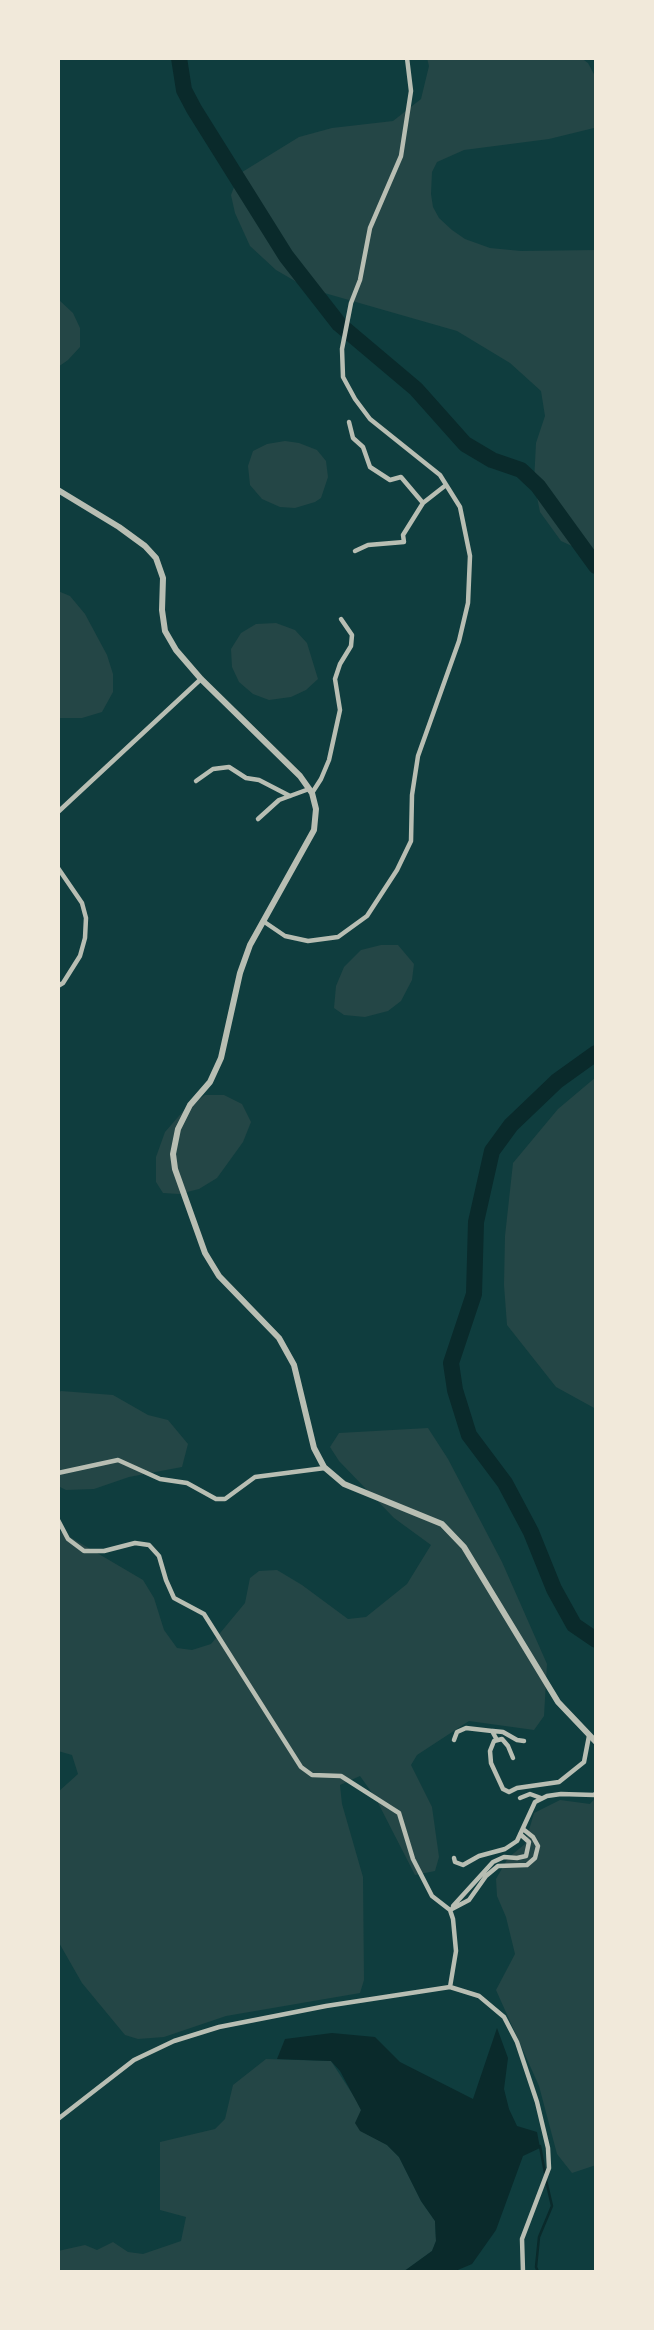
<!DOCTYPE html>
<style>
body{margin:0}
#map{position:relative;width:654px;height:2330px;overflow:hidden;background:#0f3d3e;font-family:"Nunito Sans",sans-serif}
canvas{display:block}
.frame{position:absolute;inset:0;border:60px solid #f1e9da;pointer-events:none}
</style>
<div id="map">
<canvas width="654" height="2330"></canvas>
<div class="frame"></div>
</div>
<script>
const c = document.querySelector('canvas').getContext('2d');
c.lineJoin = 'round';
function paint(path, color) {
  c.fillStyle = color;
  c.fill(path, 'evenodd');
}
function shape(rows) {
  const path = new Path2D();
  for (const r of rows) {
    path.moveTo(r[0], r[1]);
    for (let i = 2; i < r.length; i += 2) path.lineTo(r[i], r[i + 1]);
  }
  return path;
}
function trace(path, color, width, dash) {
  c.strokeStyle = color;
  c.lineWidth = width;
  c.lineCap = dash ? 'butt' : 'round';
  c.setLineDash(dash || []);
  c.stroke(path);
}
paint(shape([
 [427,58,581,58,588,63,596,78,596,124,594,128,549,139,464,150,437,162,432,172,431,194,433,207,439,218,452,230,465,239,490,248,521,251,596,250,596,557,561,541,540,512,534,482,536,443,545,416,541,391,510,363,457,331,307,288,276,270,250,246,235,213,231,195,239,174,299,137,332,128,393,121,421,99,429,66],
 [58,299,73,313,80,328,80,347,68,360,58,367],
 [285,441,299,443,317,450,326,461,328,477,321,498,315,502,295,508,280,507,262,499,250,485,248,466,253,451,267,444],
 [58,591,70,596,85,614,107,655,113,674,113,692,102,712,82,718,58,718],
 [276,623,295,630,307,643,318,679,306,690,291,697,269,700,253,694,239,682,232,667,231,649,241,633,256,624],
 [381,945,398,945,414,964,412,980,401,1001,388,1011,365,1017,344,1015,334,1008,336,986,344,967,361,950],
 [596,1077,596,1409,556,1387,507,1325,504,1285,505,1236,513,1163,558,1109],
 [205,1095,224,1095,242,1104,251,1122,243,1142,217,1178,199,1189,179,1194,163,1193,156,1182,156,1157,165,1132,185,1109],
 [61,1391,113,1395,148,1415,168,1420,188,1444,182,1467,129,1477,94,1489,66,1490,58,1486,58,1393],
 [428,1428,448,1459,502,1562,547,1664,544,1716,534,1730,469,1721,417,1755,411,1765,432,1807,439,1857,435,1871,415,1875,375,1797,360,1776,340,1785,342,1804,363,1877,364,1980,360,1993,226,2016,164,2037,138,2039,125,2035,82,1983,58,1941,58,1792,78,1774,72,1755,58,1751,58,1530,143,1580,154,1598,164,1630,177,1648,192,1650,211,1644,245,1603,250,1578,259,1571,277,1570,302,1585,348,1619,366,1617,407,1584,431,1545,394,1518,339,1461,330,1447,339,1433],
 [596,1797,596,2165,572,2173,557,2154,539,2086,496,1990,515,1954,506,1917,497,1896,496,1879,508,1858,525,1844,534,1813,560,1800,590,1804],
 [266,2059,331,2061,357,2101,361,2110,360,2130,387,2145,399,2157,421,2201,435,2221,436,2241,432,2251,403,2272,58,2272,58,2251,85,2245,97,2250,113,2242,128,2252,143,2254,181,2241,186,2217,160,2210,160,2142,215,2129,225,2119,233,2085]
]), '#244646');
paint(shape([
 [497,2028,508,2058,504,2089,509,2109,517,2126,537,2132,540,2148,523,2156,496,2230,472,2264,453,2272,403,2272,432,2251,436,2241,435,2221,421,2201,399,2157,387,2145,360,2131,355,2123,361,2110,340,2071,331,2061,277,2059,285,2039,332,2033,375,2037,400,2062,473,2099]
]), '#0a2a2b');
trace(shape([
 [540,2146,545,2173],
 [538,2272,536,2267,539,2237,552,2206,546,2180]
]), '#0a2a2b', 2.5);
trace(shape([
 [179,58,184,90,194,109,286,256,339,324,416,389,465,444,492,460,521,470,538,486,596,566],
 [596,1053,557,1081,511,1125,492,1151,476,1222,474,1294,451,1363,455,1390,469,1435,505,1483,531,1532,554,1589,574,1625,596,1640]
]), '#0a2a2b', 16);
trace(shape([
 [349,422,353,438,363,447,370,467,390,480,401,477,423,503],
 [355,551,368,545,404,542,403,535,423,503,446,485],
 [196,781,213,769,229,767,246,778,259,780,290,796],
 [312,793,321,779,329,760,340,710,335,679,340,664,351,646,352,635,341,619],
 [58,812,201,679],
 [258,819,279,800,309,789],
 [58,868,82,903,86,918,85,938,80,956,63,983,58,986],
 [263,921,285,936,308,941,338,937,367,916,397,870,411,841,412,795,418,756,459,641,468,603,470,556,460,507,440,475,370,419,355,399,343,377,342,349,351,303,360,280,370,228,401,156,411,91,407,58],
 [58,1473,118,1460,160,1479,187,1483,216,1499,225,1499,255,1477,325,1468],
 [58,1520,68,1539,84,1551,104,1551,135,1543,149,1545,159,1556,166,1580,174,1598,204,1614,301,1767,312,1775,341,1776,399,1813,413,1859,432,1896,450,1910,453,1919,456,1951,450,1987],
 [493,1731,503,1732,517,1740,524,1741],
 [454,1740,457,1732,466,1728,492,1731,497,1740],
 [513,1758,508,1746,502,1739,494,1741,490,1751,491,1763,503,1789,509,1792,517,1788,559,1782,584,1762,589,1736],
 [520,1798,530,1794,541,1798],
 [454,1858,455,1862,463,1865,479,1856,505,1849,517,1841,535,1802,547,1796,561,1794,594,1795,596,1793],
 [453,1906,493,1862,504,1857,517,1858,526,1856,529,1842,520,1834],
 [450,1910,469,1900,486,1876,498,1866,527,1865,535,1858,538,1846,533,1837,523,1829],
 [58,2119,134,2060,174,2041,219,2027,326,2006,450,1987,479,1996,504,2017,517,2042,537,2102,548,2148,549,2168,522,2239,523,2272]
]), '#b8beb3', 4.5);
trace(shape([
 [58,490,119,527,145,546,156,558,163,578,162,610,165,631,176,650,201,679,300,776,312,793,316,809,314,830,250,945,240,973,221,1058,210,1082,190,1105,178,1129,173,1154,175,1169,205,1253,219,1276,279,1338,294,1365,314,1448,324,1467,344,1484,442,1524,464,1547,558,1702,596,1742]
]), '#b8beb3', 6);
</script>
